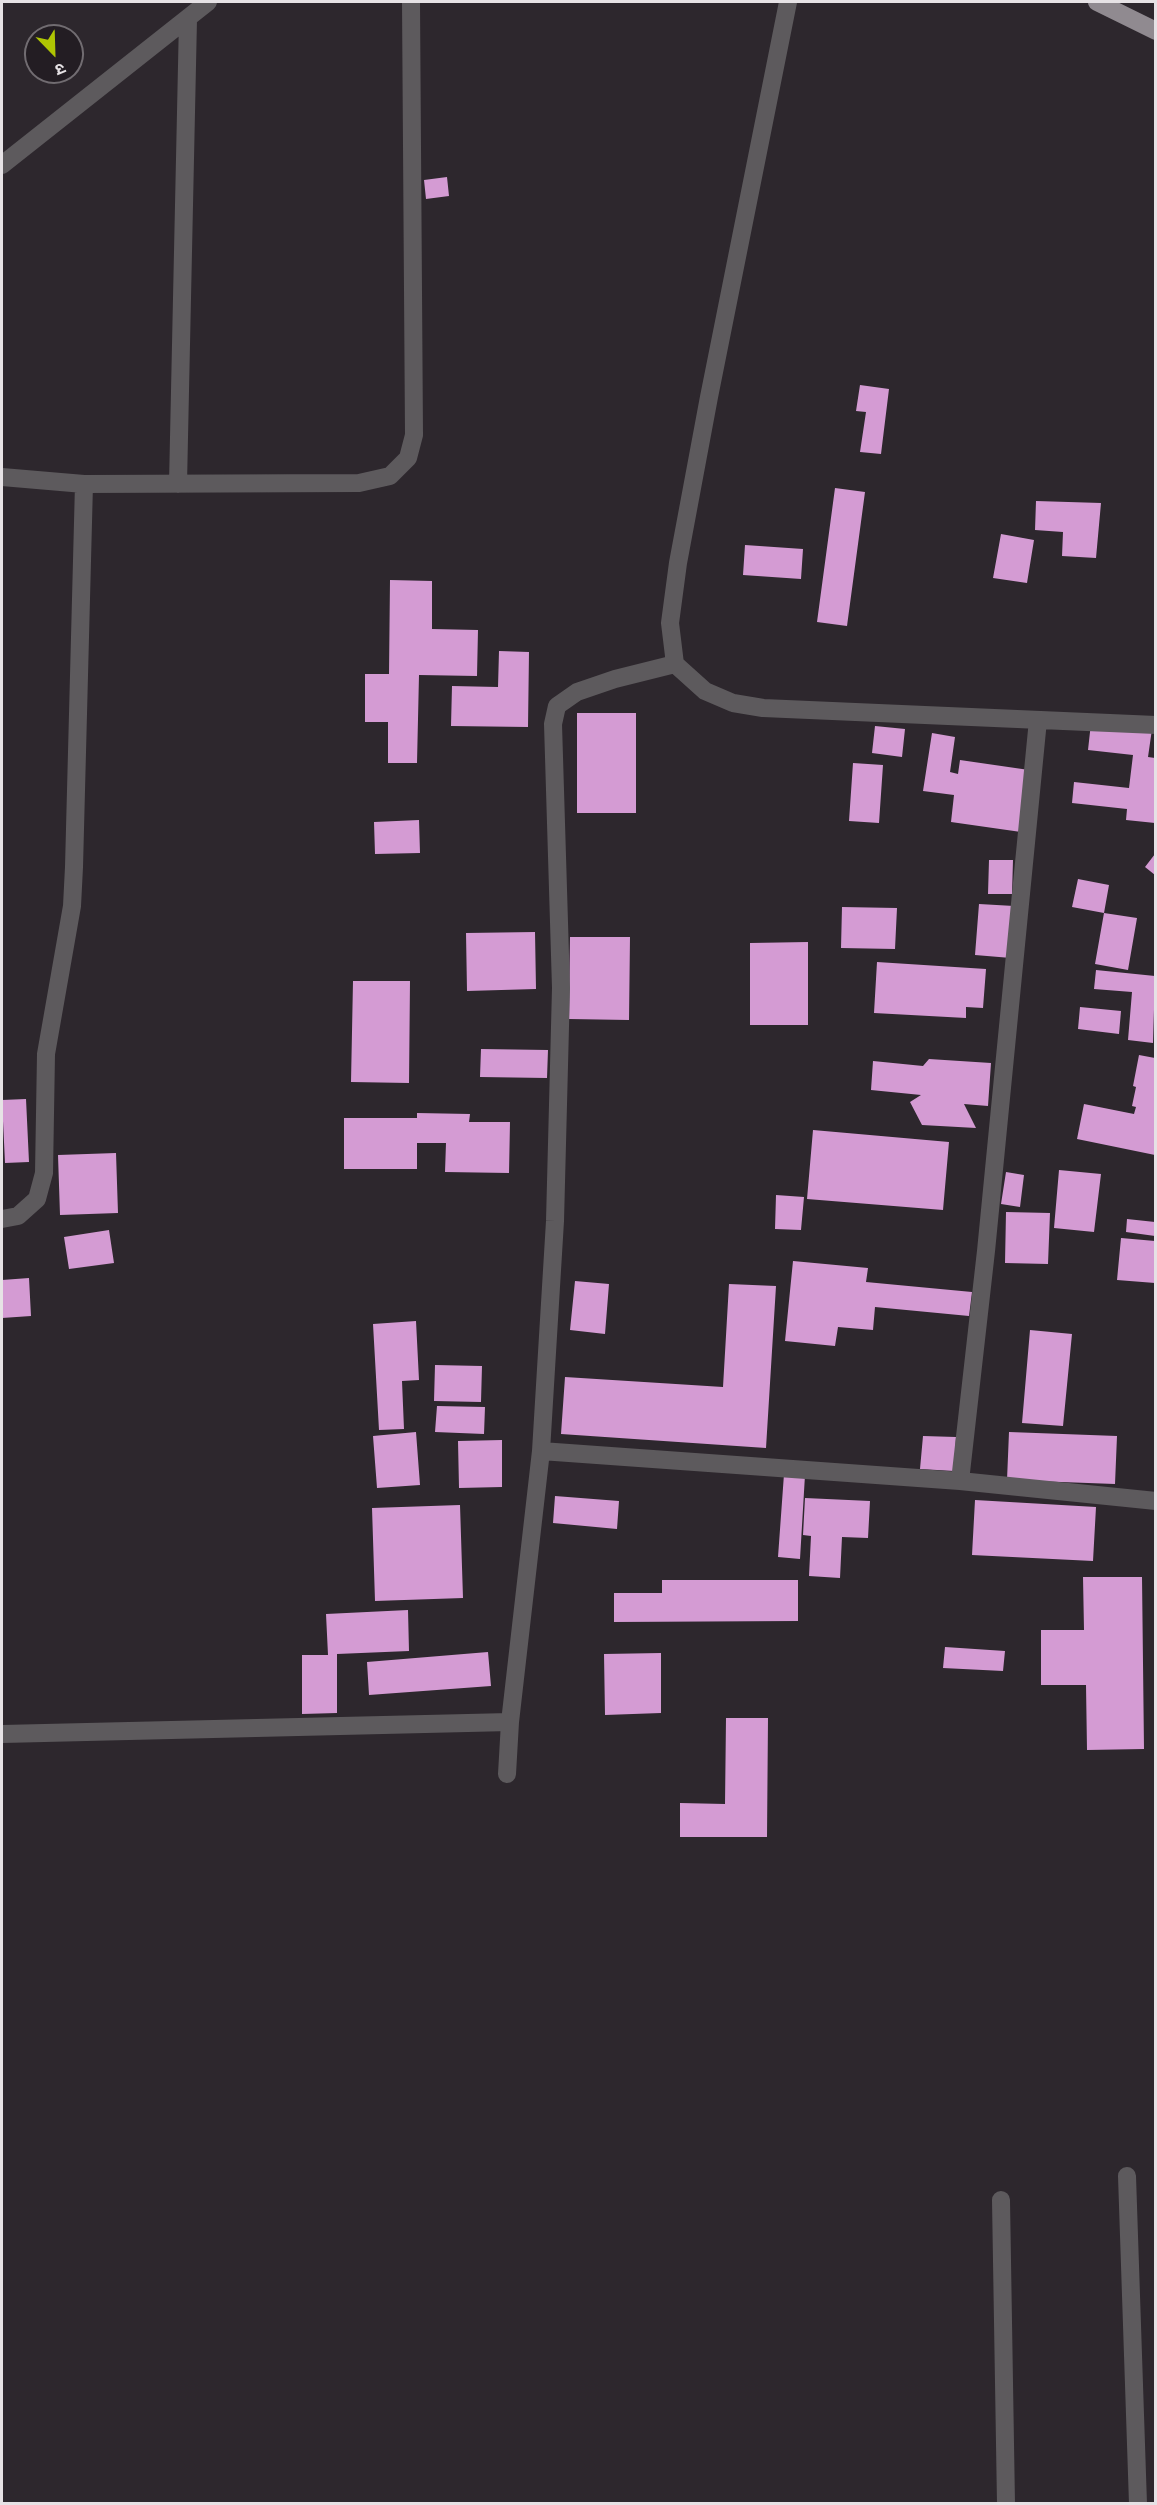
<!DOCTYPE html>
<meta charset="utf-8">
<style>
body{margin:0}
#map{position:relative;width:1157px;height:2505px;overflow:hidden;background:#2d272d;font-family:Cabin,"Noto Sans Devanagari",sans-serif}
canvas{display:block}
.frame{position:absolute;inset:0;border:3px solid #e6e2e5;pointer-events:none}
.north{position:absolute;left:24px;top:24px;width:60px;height:60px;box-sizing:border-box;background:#231d23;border:2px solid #716c71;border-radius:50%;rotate:157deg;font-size:16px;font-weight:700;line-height:24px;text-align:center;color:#e6e2e5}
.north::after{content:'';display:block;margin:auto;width:21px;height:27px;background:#afc503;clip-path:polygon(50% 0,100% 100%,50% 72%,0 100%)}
</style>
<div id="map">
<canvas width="1157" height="2505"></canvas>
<div class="frame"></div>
<div class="north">उ</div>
</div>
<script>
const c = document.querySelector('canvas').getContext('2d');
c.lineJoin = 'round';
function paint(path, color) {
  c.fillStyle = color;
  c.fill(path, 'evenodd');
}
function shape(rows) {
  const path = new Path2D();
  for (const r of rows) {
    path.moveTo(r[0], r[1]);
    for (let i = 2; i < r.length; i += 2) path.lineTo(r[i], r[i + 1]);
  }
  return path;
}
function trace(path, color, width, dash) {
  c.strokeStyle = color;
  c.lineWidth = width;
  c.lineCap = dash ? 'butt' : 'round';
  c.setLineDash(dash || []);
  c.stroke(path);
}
paint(shape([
 [447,177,449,196,426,199,424,180],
 [860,385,889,389,881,454,860,452,866,412,856,411],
 [835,488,865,492,847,626,817,622],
 [1036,501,1101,503,1096,558,1062,556,1063,532,1035,530],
 [1001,534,1034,540,1027,583,993,578],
 [745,545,803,549,801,579,743,575],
 [390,580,432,581,432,629,478,630,477,676,419,675,417,763,388,763,388,722,365,722,365,674,389,674],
 [499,651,529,652,528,727,451,726,452,686,498,687],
 [577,713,636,713,636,813,577,813],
 [1091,723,1152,729,1148,757,1155,758,1155,823,1126,820,1127,809,1072,803,1074,782,1129,788,1133,755,1088,750],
 [875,726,905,729,902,757,872,753],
 [932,733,955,737,950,772,958,774,960,760,1029,770,1021,832,951,822,954,795,923,791],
 [853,763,883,765,879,823,849,821],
 [419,820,420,853,375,854,374,822],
 [1155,854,1155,875,1145,867],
 [989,860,1013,860,1012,894,988,894],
 [1078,879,1109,885,1104,913,1072,907],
 [979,904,1014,906,1011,958,975,955],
 [842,907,897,908,895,949,841,948],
 [1104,913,1137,918,1128,970,1095,964],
 [535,932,536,989,467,991,466,933],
 [570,937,630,937,629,1020,569,1019],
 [808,942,808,1025,750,1025,750,943],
 [877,962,986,969,983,1008,966,1007,966,1018,874,1013],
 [1096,970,1155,976,1153,1043,1128,1040,1132,992,1094,989],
 [353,981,410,981,409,1083,351,1082],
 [1080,1007,1121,1011,1119,1034,1078,1029],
 [481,1049,548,1050,547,1078,480,1077],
 [1139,1055,1155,1058,1155,1155,1077,1139,1084,1104,1134,1114,1136,1107,1132,1106,1136,1087,1133,1086],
 [929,1059,991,1063,988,1106,964,1104,976,1128,922,1125,910,1102,921,1095,871,1090,873,1061,923,1066],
 [26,1099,29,1162,5,1163,2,1100],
 [417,1113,470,1114,469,1122,510,1122,509,1173,445,1172,446,1143,417,1143,417,1169,344,1169,344,1118,417,1118],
 [813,1130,949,1142,943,1210,807,1199],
 [116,1153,118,1213,60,1215,58,1155],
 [1059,1170,1101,1174,1094,1232,1054,1228],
 [1006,1172,1024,1175,1020,1207,1001,1204],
 [776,1195,804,1197,801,1230,775,1229],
 [1006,1212,1050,1213,1048,1264,1005,1263],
 [1127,1219,1155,1222,1155,1236,1126,1232],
 [109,1230,114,1263,69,1269,64,1237],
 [1121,1238,1155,1241,1155,1283,1117,1280],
 [793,1261,868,1268,866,1282,972,1292,969,1316,875,1307,873,1330,838,1327,835,1346,785,1341],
 [29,1278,31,1316,2,1318,2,1280],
 [575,1281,609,1284,605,1334,570,1330],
 [729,1284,776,1286,766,1448,561,1434,565,1377,723,1387],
 [416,1321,419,1380,402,1381,404,1429,379,1430,373,1324],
 [1030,1330,1072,1334,1063,1426,1022,1423],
 [435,1365,482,1366,481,1402,434,1401],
 [437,1406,485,1407,484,1434,435,1432],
 [416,1432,420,1485,377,1488,373,1436],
 [1009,1432,1117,1436,1115,1484,1007,1480],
 [923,1436,956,1437,954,1471,920,1469],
 [502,1440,502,1487,459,1488,458,1441],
 [784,1474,805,1475,800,1559,778,1557],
 [555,1496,619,1501,617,1529,553,1523],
 [805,1498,870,1501,868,1538,842,1537,840,1578,809,1576,811,1536,803,1535],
 [975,1500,1096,1507,1093,1561,972,1555],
 [460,1505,463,1598,375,1601,372,1508],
 [1083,1577,1142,1577,1144,1749,1087,1750,1086,1685,1041,1685,1041,1630,1084,1630],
 [662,1580,798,1580,798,1621,614,1622,614,1593,662,1593],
 [408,1610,409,1651,337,1654,337,1713,302,1714,302,1655,328,1655,326,1614],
 [945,1647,1005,1651,1003,1671,943,1668],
 [488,1652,491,1686,369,1695,367,1662],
 [661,1653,661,1713,605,1715,604,1654],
 [726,1718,768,1718,767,1837,680,1837,680,1803,725,1804]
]), '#d49bd3');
trace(shape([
 [788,2,709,397,678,563,670,623,675,664,705,691,733,703,763,708,1156,725],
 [2,165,208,2],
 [2,477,84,484,359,483,390,476,408,458,414,435,411,2],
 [178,484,188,19],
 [2,1219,18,1216,37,1199,44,1173,46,1054,72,906,74,867,84,484],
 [541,1451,960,1481,1156,1501],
 [960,1481,986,1251,1038,720],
 [2,1734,510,1722],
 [507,1774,510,1722,541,1451,555,1221,561,988,553,724,557,706,577,692,615,679,675,664],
 [1127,2176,1138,2504],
 [1001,2200,1006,2504]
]), '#5d5a5d', 18);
trace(shape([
 [1097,2,1156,31]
]), '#908a90', 18);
</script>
